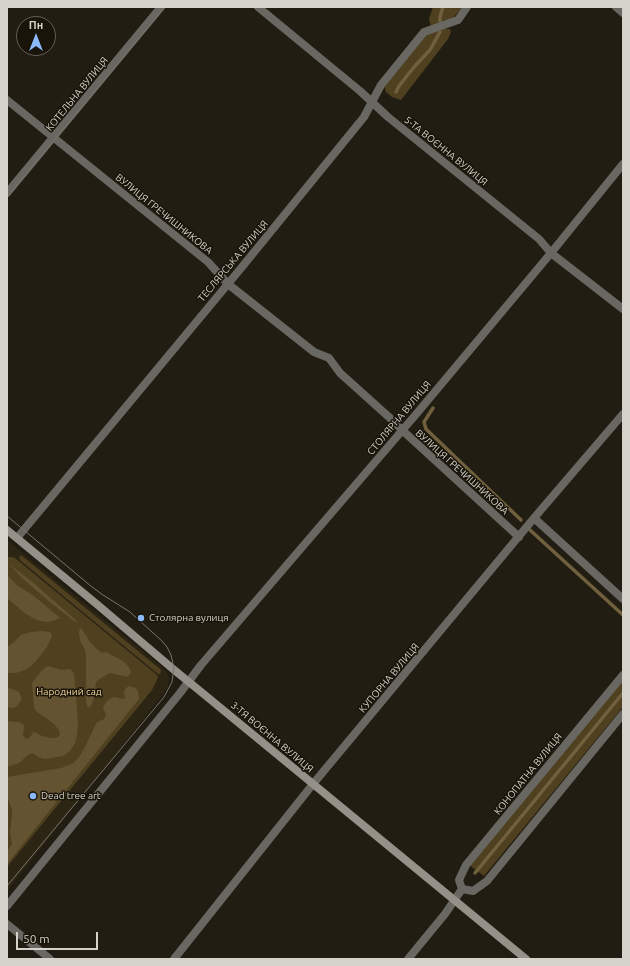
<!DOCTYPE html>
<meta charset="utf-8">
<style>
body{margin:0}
#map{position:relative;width:630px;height:966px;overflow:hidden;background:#221d13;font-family:Ubuntu,sans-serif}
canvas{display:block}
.frame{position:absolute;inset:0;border:8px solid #d5d2cb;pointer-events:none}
.north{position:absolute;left:16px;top:16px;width:40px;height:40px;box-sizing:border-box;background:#19140a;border:1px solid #646057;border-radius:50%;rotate:0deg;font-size:11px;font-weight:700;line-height:16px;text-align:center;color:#d5d2cb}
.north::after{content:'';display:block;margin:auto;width:14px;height:18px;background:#8cb9fc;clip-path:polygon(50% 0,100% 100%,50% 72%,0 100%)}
.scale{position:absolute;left:16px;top:932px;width:82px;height:18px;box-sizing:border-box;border:2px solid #d5d2cb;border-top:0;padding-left:5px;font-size:12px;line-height:14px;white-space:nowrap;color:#d5d2cb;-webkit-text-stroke:3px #19140a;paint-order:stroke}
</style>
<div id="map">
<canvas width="630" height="966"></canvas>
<div class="frame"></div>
<div class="north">Пн</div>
<div class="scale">50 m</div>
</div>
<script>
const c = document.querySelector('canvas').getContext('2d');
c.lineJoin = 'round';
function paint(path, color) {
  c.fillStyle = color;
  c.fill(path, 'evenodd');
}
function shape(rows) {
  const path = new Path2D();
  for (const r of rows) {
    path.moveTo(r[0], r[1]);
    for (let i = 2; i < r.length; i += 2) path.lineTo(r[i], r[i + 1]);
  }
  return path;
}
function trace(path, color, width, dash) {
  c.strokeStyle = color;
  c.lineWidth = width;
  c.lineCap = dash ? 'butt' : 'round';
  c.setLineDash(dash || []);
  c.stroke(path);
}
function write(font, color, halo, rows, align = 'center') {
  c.font = font + ' Ubuntu,sans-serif';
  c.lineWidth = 3;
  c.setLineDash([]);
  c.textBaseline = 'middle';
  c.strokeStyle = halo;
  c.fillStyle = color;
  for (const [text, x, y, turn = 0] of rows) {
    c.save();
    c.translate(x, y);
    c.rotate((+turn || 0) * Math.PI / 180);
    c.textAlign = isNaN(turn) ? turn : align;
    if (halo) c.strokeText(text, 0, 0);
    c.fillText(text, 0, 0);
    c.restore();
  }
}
paint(shape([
 [7,540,161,666,167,673,169,678,168,686,161,697,7,891]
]), '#2c2514');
paint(shape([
 [433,7,463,7,451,20,431,26,429,19],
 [443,29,450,29,451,32,448,39,401,100,392,97,386,92,384,85,425,35],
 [21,555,160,669,161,671,160,674,158,674,21,561,19,558],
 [8,557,12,557,15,558,157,675,158,677,156,682,152,690,7,867,7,559],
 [623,679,623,707,484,876,469,865]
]), '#4f4020');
paint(shape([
 [10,565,30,580,78,622,74,621,46,599,20,576],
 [7,575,18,586,34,596,60,618,55,620,48,622,40,621,33,618,26,614,7,598],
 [80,628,82,629,90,642,98,650,102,653,106,652,123,661,128,666,131,671,130,674,127,677,110,673,101,678,96,682,94,698,91,706,89,708,87,706,86,701,86,656,85,650,80,640,79,632],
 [42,631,50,632,51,633,52,636,47,647,37,660,30,667,22,671,16,673,7,673,7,647,14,642,21,635,31,632],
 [48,666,61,670,70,669,72,671,74,674,75,684,78,723,77,735,75,743,70,751,63,756,45,759,38,757,33,753,28,755,19,763,7,767,7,721,18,722,23,724,24,725,23,736,27,739,29,738,33,733,34,732,42,736,51,738,56,738,60,735,59,730,54,724,36,711,34,707,32,683,42,670],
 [129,686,133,687,137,689,138,692,139,699,134,705,7,864,7,851,12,844,10,832,12,816,12,809,7,797,7,777,61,768,74,763,79,757,85,747,97,722,104,719,106,715,103,707,107,701,114,697,124,699,125,699,124,691,126,688],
 [7,688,12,689,19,692,22,699,17,706,14,708,7,707]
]), '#635331');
trace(shape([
 [440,21,440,17,443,7],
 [396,92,399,86,414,67,430,50,440,32],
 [433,408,424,422,426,429,521,520],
 [530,530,623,615],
 [475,873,623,693]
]), '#70603d', 3.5);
trace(shape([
 [258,7,360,91,388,117,539,239,551,253,623,309],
 [616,7,623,13],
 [7,100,208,262,228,284,314,352,329,358,340,373,390,418,402,430,519,537],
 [7,193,161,7],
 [534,518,623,599],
 [17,538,242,267,364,117,381,85,424,32,458,20,467,7],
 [462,889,459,880,466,865,623,675],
 [7,906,180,693,201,665,418,412,551,253,623,164],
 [7,924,50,959],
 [174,959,313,784,534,518,623,414],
 [408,959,445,914,462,889,473,891,487,881,623,714]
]), '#696761', 8);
trace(shape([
 [7,530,99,606,173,669,200,691,526,959]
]), '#959188', 8);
trace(shape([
 [7,197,165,7],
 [7,516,92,587,103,595,130,612,162,641,167,647,171,655,174,668,172,682,164,697,7,886]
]), '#79756d', 1);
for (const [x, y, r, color] of [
 [141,618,4,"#8cb9fc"],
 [33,796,4,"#8cb9fc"]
]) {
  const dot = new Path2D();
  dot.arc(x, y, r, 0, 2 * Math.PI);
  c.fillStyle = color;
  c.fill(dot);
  trace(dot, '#19140a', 1.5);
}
write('10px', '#d5d2cb', '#19140a', [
 ["КОТЕЛЬНА ВУЛИЦЯ",77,94,-51],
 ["5-ТА ВОЄННА ВУЛИЦЯ",446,151,39],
 ["ВУЛИЦЯ ГРЕЧИШНИКОВА",164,214,39],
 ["ТЕСЛЯРСЬКА ВУЛИЦЯ",233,261,-50],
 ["СТОЛЯРНА ВУЛИЦЯ",399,418,-50],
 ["ВУЛИЦЯ ГРЕЧИШНИКОВА",462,472,42],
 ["КУПОРНА ВУЛИЦЯ",389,678,-50],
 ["3-ТЯ ВОЄННА ВУЛИЦЯ",272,737,40],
 ["КОНОПАТНА ВУЛИЦЯ",528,774,-51]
]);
write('10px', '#d5d2cb', '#19140a', [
 ["Столярна вулиця",149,618],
 ["Dead tree art",41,796]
], 'left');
write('10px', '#f8dc9e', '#19140a', [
 ["Народний сад",69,692]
]);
</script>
